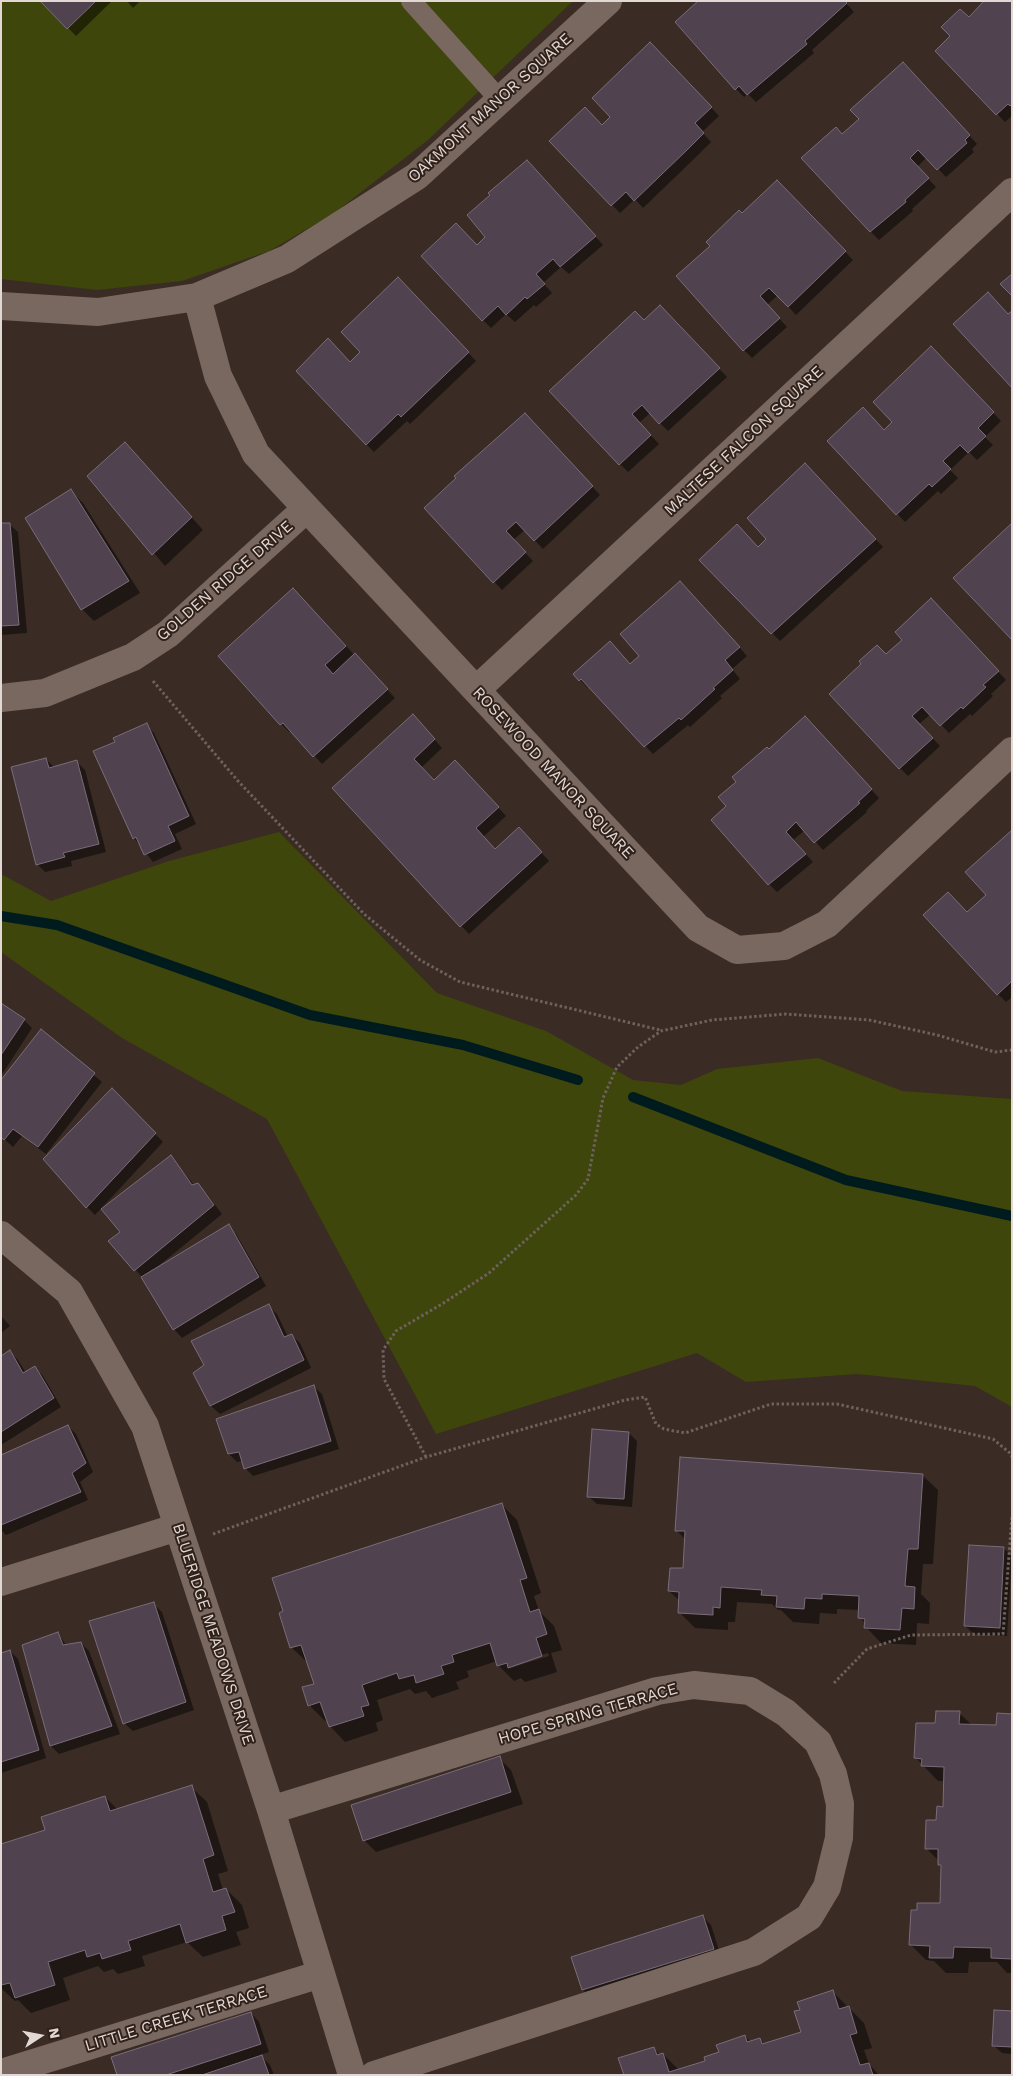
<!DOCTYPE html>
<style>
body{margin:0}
#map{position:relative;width:1013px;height:2076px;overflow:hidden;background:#3a2b24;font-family:"Work Sans",sans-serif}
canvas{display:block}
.frame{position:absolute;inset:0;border:2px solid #e2d8d4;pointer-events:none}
.north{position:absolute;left:15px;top:2011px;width:50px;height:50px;-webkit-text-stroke:4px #30211a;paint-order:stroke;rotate:79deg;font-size:14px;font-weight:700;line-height:20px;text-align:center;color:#e2d8d4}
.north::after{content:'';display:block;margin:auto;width:18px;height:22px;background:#e2d8d4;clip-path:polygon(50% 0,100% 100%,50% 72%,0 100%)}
</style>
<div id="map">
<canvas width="1013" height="2076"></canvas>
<div class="frame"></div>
<div class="north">N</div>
</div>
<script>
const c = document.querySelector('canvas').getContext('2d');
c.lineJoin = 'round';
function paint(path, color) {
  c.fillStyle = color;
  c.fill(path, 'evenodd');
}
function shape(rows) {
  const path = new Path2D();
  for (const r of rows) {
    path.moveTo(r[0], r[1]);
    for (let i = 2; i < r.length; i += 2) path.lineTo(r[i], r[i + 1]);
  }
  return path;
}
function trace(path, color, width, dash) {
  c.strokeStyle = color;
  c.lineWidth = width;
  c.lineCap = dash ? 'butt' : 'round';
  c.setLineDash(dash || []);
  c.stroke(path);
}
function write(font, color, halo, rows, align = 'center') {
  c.font = font + ' "Work Sans",sans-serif';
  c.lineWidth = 4;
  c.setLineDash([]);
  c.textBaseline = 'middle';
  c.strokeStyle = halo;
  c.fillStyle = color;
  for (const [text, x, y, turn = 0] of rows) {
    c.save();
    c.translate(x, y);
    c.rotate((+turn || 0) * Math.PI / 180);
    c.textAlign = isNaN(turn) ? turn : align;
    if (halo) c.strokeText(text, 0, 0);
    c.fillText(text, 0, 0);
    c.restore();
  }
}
paint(shape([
 [1,1,573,1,428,140,333,214,269,251,182,281,97,290,1,279],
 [279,832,437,993,546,1031,633,1080,681,1085,717,1069,818,1058,902,1091,1012,1099,1012,1407,975,1386,857,1374,746,1382,697,1353,436,1434,267,1119,122,1038,1,952,1,874,51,901,169,861]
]), '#3e460c');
paint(shape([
 [42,1,112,1,76,36],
 [127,1,140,1,133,8],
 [844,1,854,12,812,50,814,53,756,102,748,94,744,97,736,89,676,22],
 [1012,1,1012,116,1005,122,937,51,969,19],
 [658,52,719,116,702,132,711,142,696,157,643,208,635,199,620,213,612,205,602,127,612,117],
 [911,72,977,144,972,149,974,152,946,177,927,157,917,167,936,187,912,209,913,211,879,240,870,231,843,136],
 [535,169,603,245,569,274,561,267,543,283,552,293,536,307,534,305,515,322,506,314,491,328,483,320,477,246,487,237],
 [777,181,853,260,796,315,778,295,767,305,787,327,752,358,744,350,711,246],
 [406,287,476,361,410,424,407,421,374,452,366,444,350,363,362,352],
 [668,315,727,377,668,431,650,413,639,423,659,444,628,472,620,464,644,321],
 [939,356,1001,421,985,437,993,445,977,460,969,452,950,470,958,478,941,494,938,491,905,522,829,441,884,431,894,422],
 [533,422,600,495,543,549,525,530,513,540,533,561,502,590,426,509],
 [137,456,203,530,165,566,88,476],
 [813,473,883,547,780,641,701,560,758,548,768,539],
 [71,491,83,503,140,593,94,621,82,609],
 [9,524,18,532,27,633,1,635,1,525],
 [688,590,747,656,732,669,740,679,720,696,722,698,690,727,688,725,653,754,590,686,588,688,574,674,631,665,640,656],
 [301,598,395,698,322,764,291,730,289,732,281,724,220,656],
 [939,608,1006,680,991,694,993,696,972,716,970,714,949,733,931,714,919,724,940,746,908,776,900,768,886,655],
 [421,724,442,748,422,767,434,781,463,770,506,816,483,837,495,850,527,837,549,861,469,934,334,789],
 [146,725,154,733,196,824,175,834,182,849,153,862,134,838,116,742],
 [813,726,879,798,866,811,867,812,823,850,805,830,793,840,813,862,777,892,769,884,728,806,769,751],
 [46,759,55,768,77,762,85,770,106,852,71,861,72,866,45,872,37,864],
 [1012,831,1012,997,1006,1002,998,994,967,913,987,895],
 [1,1005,24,1020,32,1028,1,1076],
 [41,1031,102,1082,46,1154,22,1136,13,1147,1,1136],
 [112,1090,163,1142,95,1215,87,1207],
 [171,1157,194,1185,198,1185,206,1193,222,1214,156,1268,156,1269,228,1226,236,1234,266,1286,182,1338,174,1329,142,1277,110,1241,121,1232],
 [268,1306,277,1314,288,1337,291,1335,300,1343,311,1368,220,1414,211,1406,195,1373,206,1366],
 [1,1316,10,1326,1,1333],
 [10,1352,18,1360,26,1373,35,1368,43,1376,61,1407,1,1445,1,1358],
 [313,1386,322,1394,339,1449,253,1476,245,1468,243,1461,237,1462,229,1454],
 [68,1426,76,1434,93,1472,80,1482,88,1500,6,1535,1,1530,1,1456],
 [629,1433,637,1441,632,1507,597,1504,588,1496],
 [922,1475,938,1490,933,1564,923,1564,921,1594,930,1603,929,1624,917,1623,916,1645,881,1643,866,1627,866,1624,859,1617,860,1610,837,1609,837,1614,820,1613,819,1624,793,1622,781,1610,778,1610,772,1604,737,1602,735,1622,728,1622,728,1630,695,1628,679,1612,680,1601,669,1591,684,1570,686,1540,676,1530],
 [502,1505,517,1520,541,1593,534,1596,539,1611,554,1626,562,1650,551,1653,557,1672,525,1682,521,1678,514,1681,498,1665,497,1661,467,1671,469,1677,456,1682,459,1689,432,1698,426,1691,415,1694,410,1689,377,1700,383,1720,376,1723,378,1731,345,1742,330,1726,327,1720,325,1721,309,1705,315,1685,308,1663,291,1647],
 [548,1653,549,1656,510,1668,508,1666],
 [1004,1548,1012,1556,1007,1636,974,1634,965,1626],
 [153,1604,162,1612,194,1710,133,1731,124,1723],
 [57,1633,67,1646,81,1643,89,1651,120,1734,59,1754,51,1746,23,1646],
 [10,1651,18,1659,46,1758,1,1773,1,1654],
 [959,1713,972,1725,998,1726,1012,1715,1012,1973,1007,1973,997,1962,969,1962,968,1973,946,1973,934,1961,926,1960,911,1945,941,1904,942,1868,939,1865,939,1861,926,1848,945,1808,945,1781,938,1781,916,1758,936,1725],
 [499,1758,511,1770,523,1804,376,1852,364,1840],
 [191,1787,207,1802,228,1871,218,1874,223,1890,226,1889,242,1905,249,1928,236,1932,241,1945,203,1957,187,1942,142,1956,145,1966,118,1974,113,1969,104,1972,98,1966,63,1978,70,2000,31,2013,18,2000,15,2001,1,1988,1,1962,47,1831,105,1797,118,1810],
 [703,1917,711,1925,721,1957,591,1998,583,1990],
 [833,1992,864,2023,872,2048,864,2050,869,2064,879,2075,625,2075,654,2048,660,2055,663,2054,679,2070,706,2062,745,2036,751,2042,760,2039,765,2045,802,2033,802,2010],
 [1012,2012,1012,2054,1002,2053,993,2045],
 [251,2013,259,2022,269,2052,260,2055,270,2065,274,2075,118,2075]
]), '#0007');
trace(shape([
 [1,916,57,925,310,1015,463,1045,578,1080],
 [633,1097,846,1180,1012,1216]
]), '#001b1d', 10);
const building = shape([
 [40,1,96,1,67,29,40,1],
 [698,1,845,1,847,3,805,41,807,44,747,95,739,86,735,90,675,22,698,1],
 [1012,1,1012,104,1010,106,1008,104,996,115,935,51,950,36,941,27,960,9,969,17,984,1,1012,1],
 [650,42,712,107,695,123,704,133,688,149,634,201,626,192,611,206,549,141,585,107,602,125,610,117,592,98,650,42],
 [903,62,970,135,965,140,967,143,937,170,918,150,910,158,929,178,905,200,906,202,870,232,801,158,836,127,842,134,859,119,850,110,903,62],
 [527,160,596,236,560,267,553,259,536,274,545,284,527,299,525,297,506,315,498,306,482,321,421,256,456,223,477,245,485,237,467,215,490,195,488,193,527,160],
 [777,180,846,251,788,307,769,288,760,296,780,318,743,351,676,276,710,246,706,242,739,210,742,213,777,180],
 [1012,274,1012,296,1000,284,1012,274],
 [398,277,469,352,401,417,398,414,366,445,296,371,328,338,350,362,360,352,341,332,398,277],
 [988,292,1008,314,1012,311,1012,388,953,324,988,292],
 [660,305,720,368,659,424,642,405,632,414,651,435,619,465,549,391,635,311,644,320,660,305],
 [931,346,994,412,978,428,986,436,968,453,960,445,943,461,951,469,932,487,929,484,896,515,827,441,863,407,884,430,892,422,873,402,931,346],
 [525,413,593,486,534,541,516,522,506,531,526,552,493,583,424,508,456,478,454,476,525,413],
 [125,442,192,517,152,555,87,476,125,442],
 [805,463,876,539,771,634,699,560,737,524,758,547,766,539,747,518,805,463],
 [71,489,129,581,81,610,25,518,71,489],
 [1,523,10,523,19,625,1,626,1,523],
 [1012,523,1012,640,953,578,1012,523],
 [680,581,740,647,725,660,733,670,713,688,715,689,681,720,679,718,644,747,581,679,579,681,573,674,610,641,630,664,639,656,620,634,680,581],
 [293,588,346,646,325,665,333,674,355,653,388,689,313,757,283,723,280,725,218,656,293,588],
 [931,598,999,671,983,685,986,687,963,709,961,707,940,726,922,707,912,716,933,738,899,769,829,694,861,664,859,661,877,645,886,654,902,640,895,632,931,598],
 [413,714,435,739,414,759,434,780,455,760,499,807,476,828,495,849,519,827,542,852,460,927,332,788,413,714],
 [805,716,872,789,858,802,860,803,814,843,796,822,786,832,806,854,768,885,711,820,726,806,718,797,736,782,732,777,767,747,769,749,805,716],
 [147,723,189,816,168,826,175,841,144,855,136,837,133,839,93,751,115,742,113,738,147,723],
 [46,758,49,768,77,760,99,844,63,853,65,857,36,865,11,767,46,758],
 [1012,830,1012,981,997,995,923,915,948,892,967,912,986,895,965,872,1012,830],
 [1,1003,25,1019,1,1055,1,1003],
 [41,1029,95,1073,38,1147,13,1129,4,1140,1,1137,1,1080,41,1029],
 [112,1088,156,1133,86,1208,43,1159,112,1088],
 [171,1155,192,1185,198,1183,214,1205,134,1271,108,1241,120,1232,101,1209,171,1155],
 [229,1224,259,1277,173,1330,141,1277,229,1224],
 [269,1304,284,1337,292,1334,304,1360,210,1406,193,1373,204,1365,191,1341,269,1304],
 [10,1350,23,1373,35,1366,54,1398,1,1432,1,1356,10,1350],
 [314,1385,331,1441,244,1469,239,1452,228,1454,216,1419,314,1385],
 [68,1425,86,1463,72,1473,81,1492,1,1525,1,1455,68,1425],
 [592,1429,629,1432,624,1499,587,1497,592,1429],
 [680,1457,923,1474,918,1549,908,1549,905,1586,915,1587,914,1609,902,1608,900,1630,864,1628,865,1619,858,1618,859,1596,822,1594,822,1599,805,1598,804,1609,776,1607,777,1596,761,1595,762,1590,721,1587,720,1608,713,1607,713,1615,678,1613,679,1592,668,1591,670,1568,683,1568,685,1531,675,1531,680,1457],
 [502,1503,527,1578,520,1580,530,1612,539,1609,547,1634,536,1638,542,1656,508,1668,507,1663,497,1666,490,1643,452,1655,454,1662,441,1666,444,1674,416,1683,414,1675,399,1679,397,1673,362,1685,369,1705,361,1707,364,1716,329,1727,320,1702,308,1706,302,1687,314,1684,301,1645,290,1648,279,1613,283,1611,272,1578,502,1503],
 [969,1545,1004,1547,1000,1628,964,1626,969,1545],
 [154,1602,186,1702,123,1724,89,1621,154,1602],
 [58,1632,63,1645,81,1642,112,1726,50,1746,22,1645,58,1632],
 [10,1650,39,1750,1,1762,1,1653,10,1650],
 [936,1711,960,1711,959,1724,996,1725,997,1713,1012,1714,1012,1959,991,1958,991,1948,954,1947,953,1958,929,1958,930,1946,909,1945,911,1910,917,1910,917,1903,940,1903,941,1865,938,1865,938,1849,925,1849,926,1820,936,1820,937,1806,943,1807,944,1767,921,1766,922,1759,914,1758,916,1723,935,1723,936,1711],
 [500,1756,511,1792,363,1841,351,1805,500,1756],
 [192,1785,214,1855,203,1859,213,1892,226,1888,235,1912,222,1916,226,1930,186,1943,180,1924,128,1941,131,1950,102,1959,100,1953,87,1957,85,1950,48,1962,55,1985,15,1998,10,1983,1,1985,1,1844,45,1830,41,1817,105,1796,110,1811,192,1785],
 [703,1915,714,1949,582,1990,571,1957,703,1915],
 [833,1990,839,2009,849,2006,857,2033,850,2035,860,2065,869,2063,873,2075,624,2075,618,2058,654,2047,657,2055,663,2053,669,2072,705,2061,704,2057,719,2052,716,2045,745,2035,747,2042,760,2038,762,2044,801,2032,794,2011,800,2010,797,2002,833,1990],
 [994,2010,1012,2011,1012,2047,992,2046,994,2010],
 [251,2012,261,2044,166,2075,117,2075,111,2057,251,2012],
 [262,2055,269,2075,202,2075,262,2055]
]);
paint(building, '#50434f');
trace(building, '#7a6c79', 1);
trace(shape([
 [153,681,238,781,364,914,420,960,460,982,660,1030],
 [426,1457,384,1379,383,1350,396,1331,442,1304,489,1273,576,1195,588,1179,603,1098,617,1067,638,1047,661,1031,712,1020,786,1014,869,1020,937,1035,995,1052,1012,1050],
 [213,1534,426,1457,625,1400,645,1397,656,1424,664,1429,685,1433,771,1404,837,1404,993,1439,1011,1454,1012,1457],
 [834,1683,867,1649,911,1635,1003,1634,1012,1516]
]), '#6f615b', 3, [2.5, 2.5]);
trace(shape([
 [411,1,500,100]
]), '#79685f', 20);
trace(shape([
 [197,297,218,376,256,454,698,928,737,950,784,946,827,924,1012,751],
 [1,306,98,312,197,297,287,259,417,176,608,1],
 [476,690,1012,192],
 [1,698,45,693,133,657,168,634,306,509],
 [1,1235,69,1292,145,1426,271,1810,352,2075],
 [1,1582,178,1527],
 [271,1810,657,1691,694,1685,750,1691,786,1713,818,1742,833,1774,840,1804,839,1838,827,1887,809,1917,754,1952,374,2075],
 [1,2073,321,1974]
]), '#79685f', 28);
write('16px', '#e2d8d4', '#30211a', [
 ["OAKMONT MANOR SQUARE",490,108,-42],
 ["MALTESE FALCON SQUARE",744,441,-43],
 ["GOLDEN RIDGE DRIVE",225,581,-41],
 ["ROSEWOOD MANOR SQUARE",553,773,47],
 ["BLUERIDGE MEADOWS DRIVE",213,1634,72],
 ["HOPE SPRING TERRACE",588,1714,-16],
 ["LITTLE CREEK TERRACE",176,2019,-17]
]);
</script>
